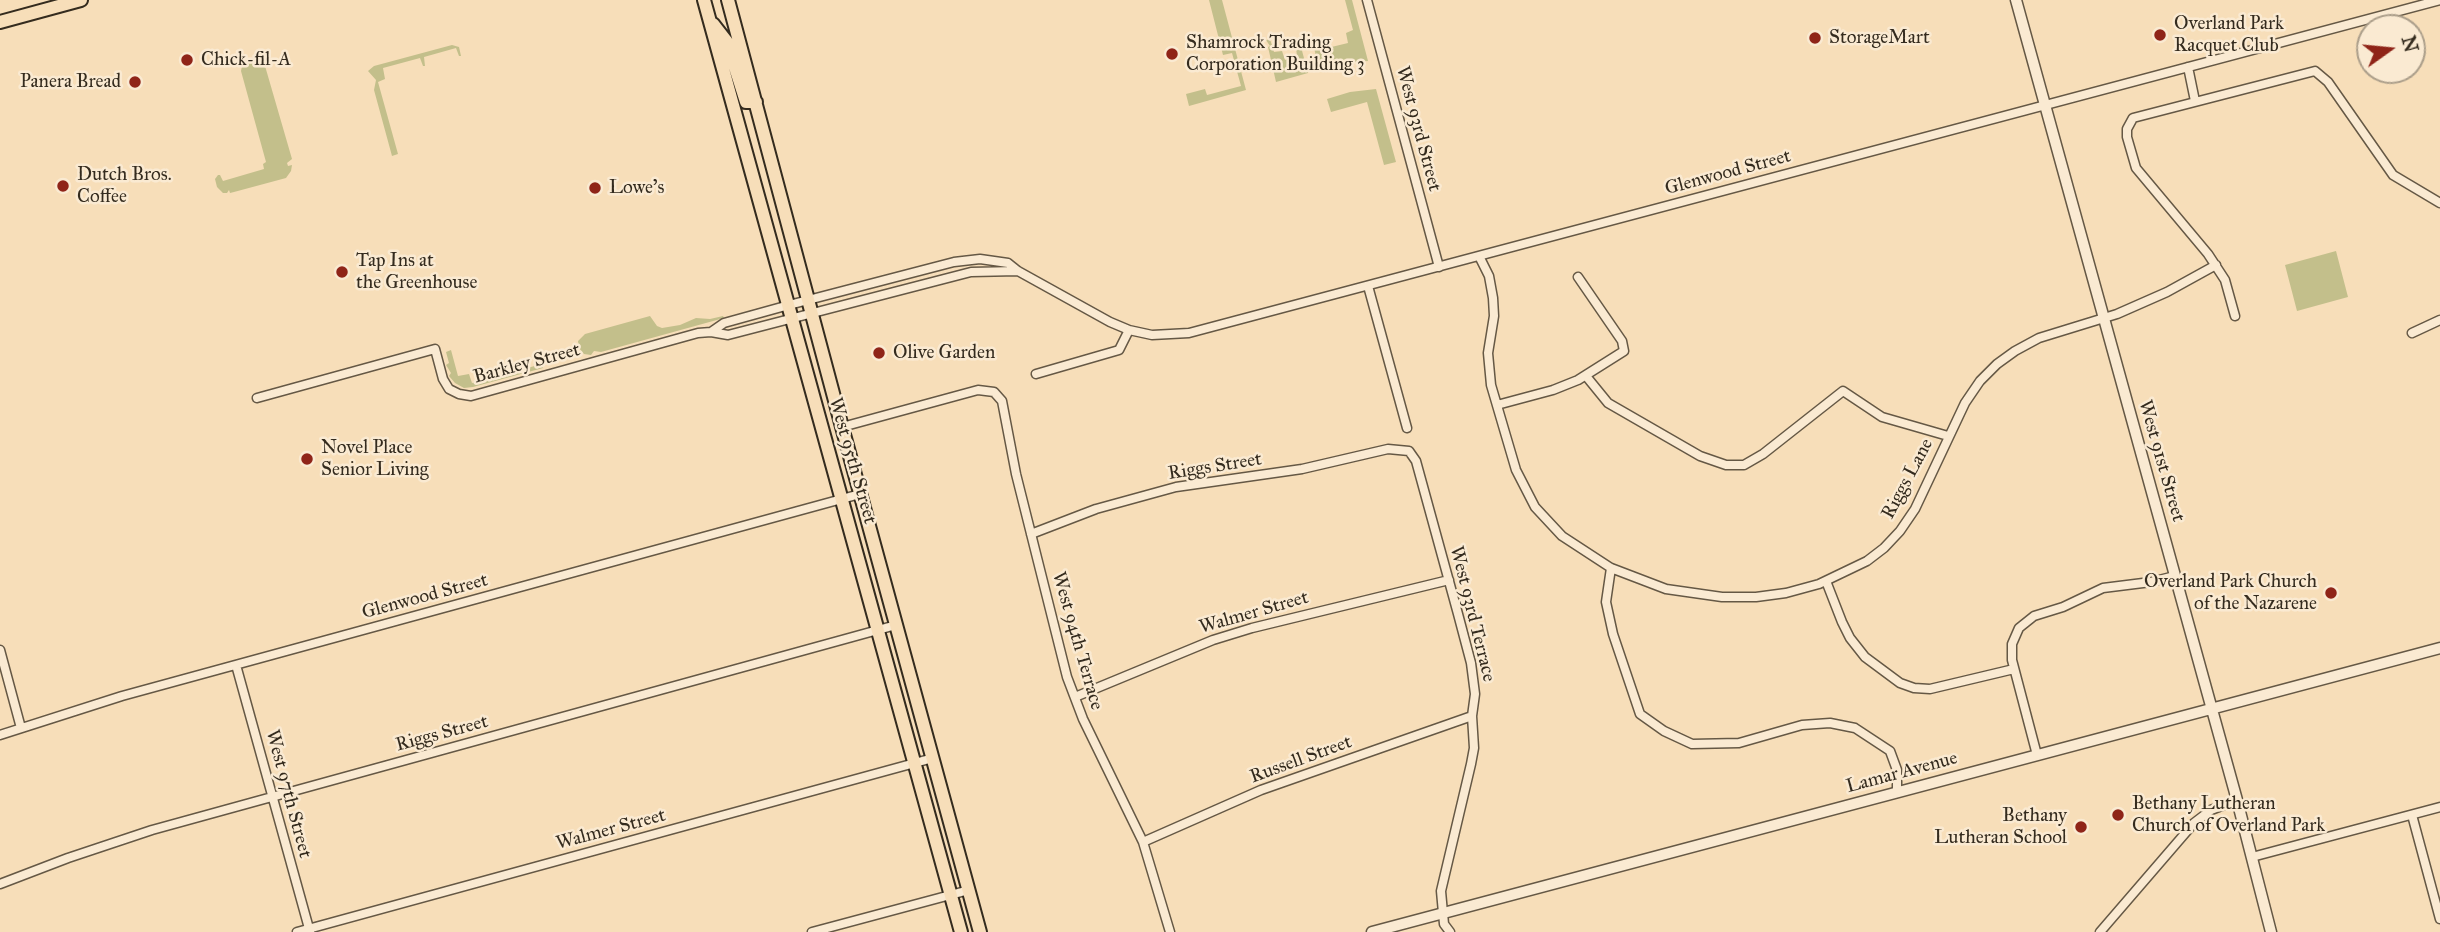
<!DOCTYPE html>
<style>
body{margin:0}
#map{position:relative;width:2440px;height:932px;overflow:hidden;background:#f7deb9;font-family:"IM FELL Great Primer",serif}
canvas{display:block}
.north{position:absolute;left:2356px;top:14px;width:70px;height:70px;box-sizing:border-box;background:#faead2;border:2px solid #ab9e8a;border-radius:50%;rotate:75deg;font-size:19px;font-weight:700;line-height:28px;text-align:center;color:#342b1e}
.north::after{content:'';display:block;margin:auto;width:24px;height:32px;background:#8f2418;clip-path:polygon(50% 0,100% 100%,50% 72%,0 100%)}
</style>
<div id="map">
<canvas width="2440" height="932"></canvas>
<div class="north">N</div>
</div>
<script>
const c = document.querySelector('canvas').getContext('2d');
c.lineJoin = 'round';
function paint(path, color) {
  c.fillStyle = color;
  c.fill(path, 'evenodd');
}
function shape(rows) {
  const path = new Path2D();
  for (const r of rows) {
    path.moveTo(r[0], r[1]);
    for (let i = 2; i < r.length; i += 2) path.lineTo(r[i], r[i + 1]);
  }
  return path;
}
function trace(path, color, width, dash) {
  c.strokeStyle = color;
  c.lineWidth = width;
  c.lineCap = dash ? 'butt' : 'round';
  c.setLineDash(dash || []);
  c.stroke(path);
}
function write(font, color, halo, rows, align = 'center') {
  c.font = font + ' "IM FELL Great Primer",serif';
  c.lineWidth = 5;
  c.setLineDash([]);
  c.textBaseline = 'middle';
  c.strokeStyle = halo;
  c.fillStyle = color;
  for (const [text, x, y, turn = 0] of rows) {
    c.save();
    c.translate(x, y);
    c.rotate((+turn || 0) * Math.PI / 180);
    c.textAlign = isNaN(turn) ? turn : align;
    if (halo) c.strokeText(text, 0, 0);
    c.fillText(text, 0, 0);
    c.restore();
  }
}
paint(shape([
 [1209,0,1222,0,1246,90,1189,106,1186,94,1205,89,1207,95,1241,86,1232,53,1223,55],
 [1345,0,1352,0,1368,61,1354,62,1319,70,1313,43,1317,43,1319,50,1348,43,1346,33,1353,30],
 [1270,39,1274,52,1282,51,1285,60,1297,56,1296,48,1301,47,1308,73,1276,82,1268,47,1270,46,1266,40],
 [452,45,459,47,461,56,459,56,456,48,424,57,425,66,423,66,420,58,383,68,385,79,378,82,398,154,392,156,374,90,376,80,368,71,374,66],
 [263,59,292,159,287,163,288,166,292,165,291,171,286,178,234,192,230,193,229,190,227,193,223,193,217,187,215,179,218,175,220,175,223,181,264,169,263,164,266,162,241,71,242,66,246,63],
 [1376,89,1396,162,1384,165,1367,102,1331,112,1327,99,1350,92],
 [2336,251,2348,297,2297,311,2285,265],
 [650,316,657,326,662,328,680,325,696,318,710,319,723,316,724,318,601,352,594,351,591,355,584,354,579,348,578,341,585,334],
 [451,350,458,376,469,374,472,383,542,364,543,368,473,387,464,388,455,383,449,376,451,373,446,365,449,363,446,352]
]), '#c3bf8b');
const minor = shape([
 [1367,0,1439,267],
 [2188,67,2195,101],
 [1479,256,1489,276,1493,298,1494,316,1488,353,1491,385,1516,470,1535,507,1562,536,1611,568,1666,589,1722,597,1756,597,1786,593,1819,584,1867,561,1884,548,1900,531,1915,509,1965,403,1980,381,1997,364,2015,351,2039,338,2117,314,2167,292,2216,265],
 [1368,286,1407,428],
 [2235,316,2225,280,2208,254,2136,168,2127,137,2127,129,2133,118,2315,71,2328,82,2393,175,2440,203],
 [711,332,724,323,789,305,954,262,980,259,1008,263,1018,271,1110,322,1129,330,1152,335,1189,333,2440,0],
 [2412,333,2440,320],
 [1036,374,1119,350,1129,330],
 [1586,376,1608,403,1700,456,1726,465,1744,465,1763,454,1843,391,1882,417,1948,436],
 [257,398,435,349,443,379,449,389,459,394,471,396,698,333,711,332,728,335,971,272,1018,271],
 [1497,405,1553,390,1578,380,1624,351,1622,341,1578,277],
 [842,427,978,390,994,392,1002,401,1016,474,1067,677,1083,719,1143,842,1170,932],
 [1031,534,1096,509,1176,487,1302,469,1388,449,1409,451,1416,461,1458,614,1471,663,1475,694,1472,716,1474,748,1471,764,1441,891,1444,924,1450,932],
 [1611,568,1606,602,1613,634,1640,714,1664,731,1692,744,1739,743,1802,725,1830,723,1855,728,1890,751,1897,770,1897,792],
 [1826,581,1842,622,1850,638,1865,657,1900,683,1914,688,1930,689,2014,669],
 [0,650,21,728],
 [236,665,310,932],
 [1075,697,1213,640,1252,628,1449,580],
 [0,735,122,696,860,494],
 [2037,755,2012,660,2012,644,2019,628,2034,616,2063,607,2103,588,2151,582,2175,576],
 [2412,815,2440,919],
 [1143,842,1261,790,1472,716],
 [2252,857,2440,807],
 [0,884,68,858,152,830,896,625],
 [297,932,933,758],
 [812,932,969,890],
 [2100,932,2194,823,2211,810,2237,800]
]);
const tertiary = shape([
 [2016,0,2237,800,2271,932],
 [1372,932,2440,648]
]);
const primary = shape([
 [704,0,961,932],
 [728,0,842,427,980,932],
 [0,22,81,0],
 [713,24,727,42,746,102,756,102]
]);
trace(minor, '#655845', 11);
trace(tertiary, '#655845', 13);
trace(primary, '#342b1e', 16);
trace(minor, '#faead2', 8);
trace(tertiary, '#faead2', 10);
trace(primary, '#f7deb9', 12);
for (const [x, y, r, color] of [
 [2160,35,7,"#8f2418"],
 [1815,38,7,"#8f2418"],
 [1172,54,7,"#8f2418"],
 [187,60,7,"#8f2418"],
 [135,82,7,"#8f2418"],
 [63,186,7,"#8f2418"],
 [595,188,7,"#8f2418"],
 [342,272,7,"#8f2418"],
 [879,353,7,"#8f2418"],
 [307,459,7,"#8f2418"],
 [2331,593,7,"#8f2418"],
 [2118,815,7,"#8f2418"],
 [2081,827,7,"#8f2418"]
]) {
  const dot = new Path2D();
  dot.arc(x, y, r, 0, 2 * Math.PI);
  c.fillStyle = color;
  c.fill(dot);
  trace(dot, '#faead2', 2.5);
}
write('19px', '#342b1e', '#faead2', [
 ["Overland Park",2174,24],
 ["Racquet Club",2174,46],
 ["StorageMart",1829,38],
 ["Shamrock Trading",1186,43],
 ["Corporation Building 3",1186,65],
 ["Chick-fil-A",201,60],
 ["Panera Bread",121,82,"right"],
 ["Dutch Bros.",77,175],
 ["Coffee",77,197],
 ["Lowe's",609,188],
 ["Tap Ins at",356,261],
 ["the Greenhouse",356,283],
 ["Olive Garden",893,353],
 ["Novel Place",321,448],
 ["Senior Living",321,470],
 ["Overland Park Church",2317,582,"right"],
 ["of the Nazarene",2317,604,"right"],
 ["Bethany Lutheran",2132,804],
 ["Church of Overland Park",2132,826],
 ["Bethany",2067,816,"right"],
 ["Lutheran School",2067,838,"right"]
], 'left');
write('19px', '#342b1e', '#faead2', [
 ["West 93rd Street",1418,129,75],
 ["Glenwood Street",1728,173,-15],
 ["Barkley Street",527,364,-15],
 ["West 95th Street",852,461,74],
 ["West 91st Street",2161,461,74],
 ["Riggs Street",1215,467,-9],
 ["Riggs Lane",1908,479,-62],
 ["Glenwood Street",425,597,-15],
 ["Walmer Street",1254,613,-16],
 ["West 93rd Terrace",1472,614,76],
 ["West 94th Terrace",1077,641,74],
 ["Riggs Street",442,734,-15],
 ["Russell Street",1301,760,-20],
 ["Lamar Avenue",1902,773,-15],
 ["West 97th Street",288,794,75],
 ["Walmer Street",611,830,-15]
]);
</script>
